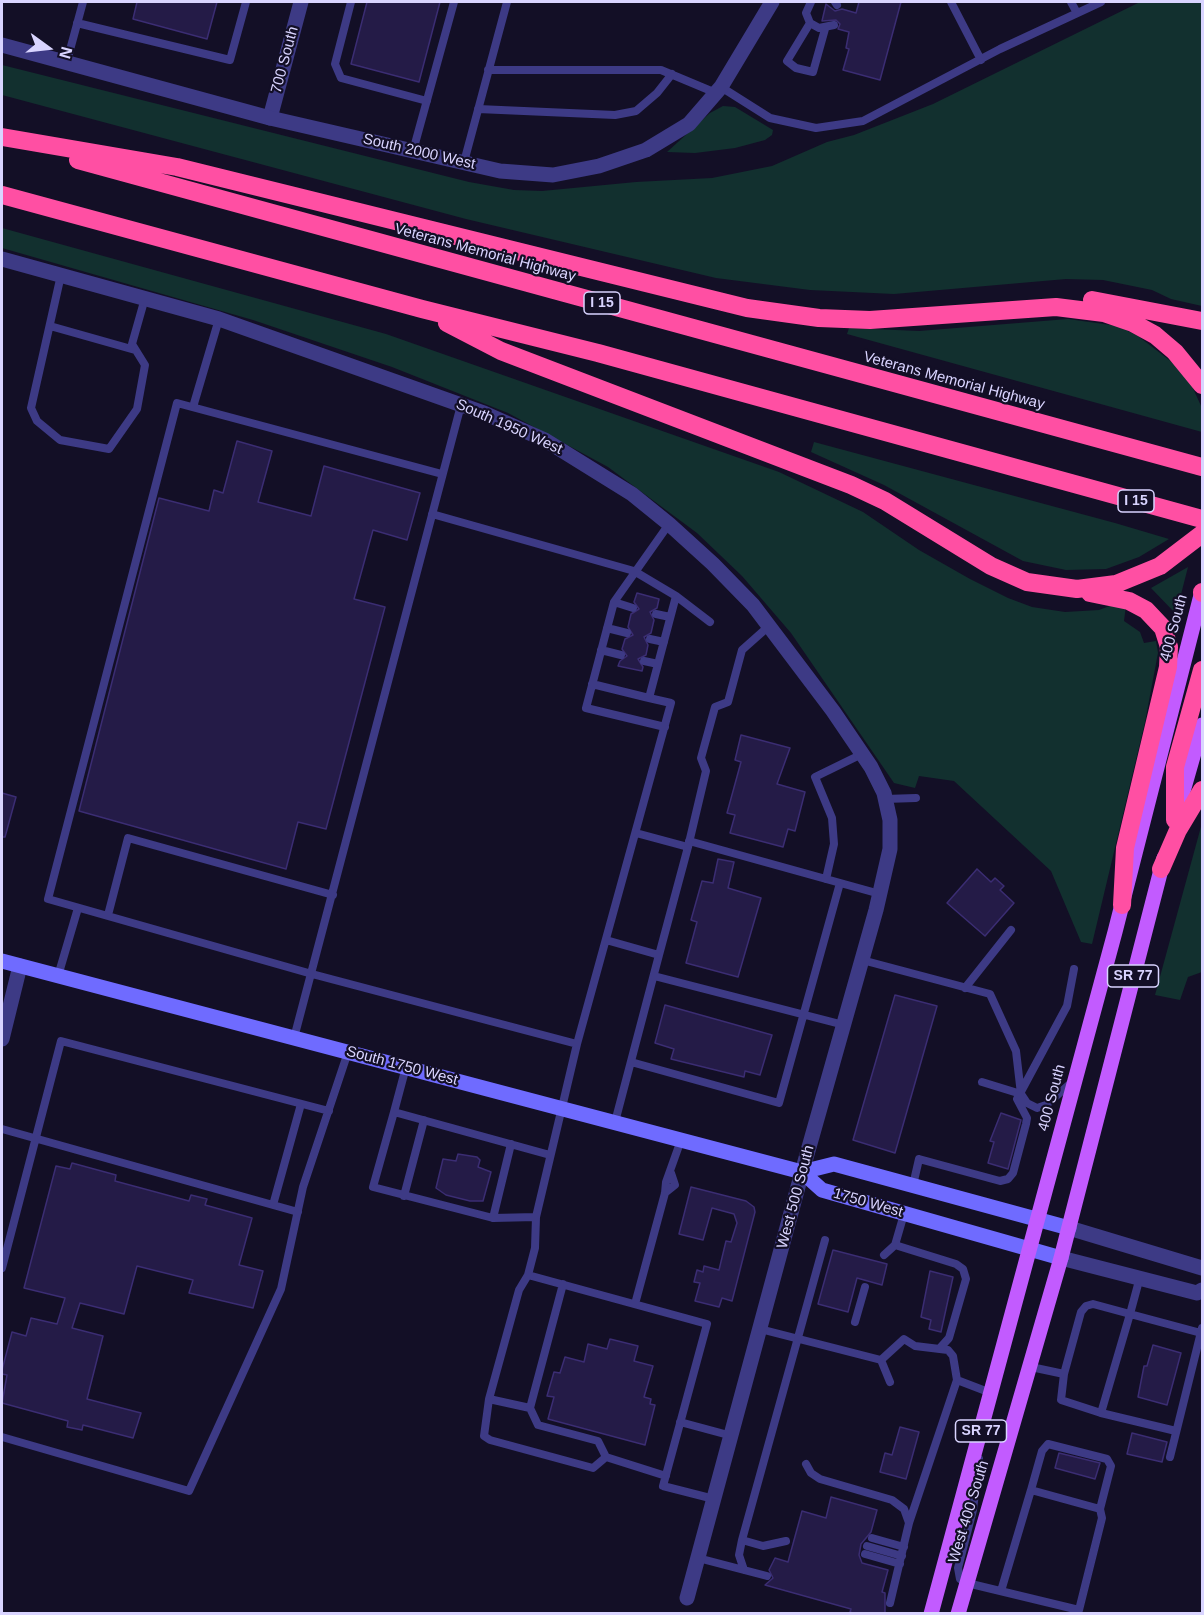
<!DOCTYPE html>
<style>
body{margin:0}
#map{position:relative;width:1204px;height:1615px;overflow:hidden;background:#130f26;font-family:Helvetica,sans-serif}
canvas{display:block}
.frame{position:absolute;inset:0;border:3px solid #d9d4ff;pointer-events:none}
.north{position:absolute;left:18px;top:18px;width:60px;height:60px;-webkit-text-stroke:4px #130f26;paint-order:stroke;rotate:105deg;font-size:16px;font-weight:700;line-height:24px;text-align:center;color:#d9d4ff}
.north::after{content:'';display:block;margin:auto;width:21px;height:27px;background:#d9d4ff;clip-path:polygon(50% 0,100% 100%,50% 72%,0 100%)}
</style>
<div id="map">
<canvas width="1204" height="1615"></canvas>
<div class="frame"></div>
<div class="north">N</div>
</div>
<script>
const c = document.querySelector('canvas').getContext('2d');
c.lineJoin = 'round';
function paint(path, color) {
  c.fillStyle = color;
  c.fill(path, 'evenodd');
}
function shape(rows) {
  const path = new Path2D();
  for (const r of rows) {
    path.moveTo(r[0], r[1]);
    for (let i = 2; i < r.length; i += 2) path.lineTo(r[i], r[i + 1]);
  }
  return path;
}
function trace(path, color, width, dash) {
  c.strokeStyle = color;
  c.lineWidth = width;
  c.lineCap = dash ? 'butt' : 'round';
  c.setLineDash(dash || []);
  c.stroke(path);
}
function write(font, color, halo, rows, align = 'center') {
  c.font = font + ' Helvetica,sans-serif';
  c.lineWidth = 4.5;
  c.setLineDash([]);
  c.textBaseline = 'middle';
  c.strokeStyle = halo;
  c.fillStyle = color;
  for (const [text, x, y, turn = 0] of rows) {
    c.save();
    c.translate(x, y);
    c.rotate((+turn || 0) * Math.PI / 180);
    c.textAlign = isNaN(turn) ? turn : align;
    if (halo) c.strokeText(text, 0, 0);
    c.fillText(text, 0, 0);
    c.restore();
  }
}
paint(shape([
 [1140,2,1202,2,1202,306,1171,299,1152,290,1103,280,1066,279,894,294,810,290,716,278,466,219,2,95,2,65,469,182,514,190,542,191,636,182,712,178,772,166,827,142,854,135,933,104],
 [723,106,735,107,773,130,772,135,765,140,735,148,695,153,667,152,710,113],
 [2,228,386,334,779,472,863,512,919,550,970,579,1008,598,1032,607,1065,612,1099,610,1115,604,1126,605,1124,621,1140,632,1144,643,1156,641,1158,653,1145,722,1092,944,1081,942,1051,871,954,781,919,776,915,788,894,783,791,633,742,576,697,533,608,467,508,413,392,367,253,320,2,248],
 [1068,319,1118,326,1138,336,1173,363,1191,384,1202,408,1202,432,847,334,849,328,919,331],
 [814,442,1115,523,1169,539,1139,557,1106,569,1066,570,1023,561,884,485,811,452],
 [1188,567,1176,614,1151,588],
 [1202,823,1202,972,1188,977,1180,1000,1155,995]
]), '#12302f');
const building = shape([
 [137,2,217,2,207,39,133,19,137,2],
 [367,2,440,2,419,82,351,64,367,2],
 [859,2,901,2,880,80,843,70,849,49,846,48,849,32,838,29,840,24,836,20,822,21,826,4,835,11,842,9,856,13,859,2],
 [237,441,272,451,258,502,311,516,324,466,420,493,407,540,373,530,354,599,385,607,326,829,298,822,286,869,79,811,159,498,209,511,214,490,223,493,237,441],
 [637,593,659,599,657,608,650,612,654,620,651,633,644,637,648,645,646,655,638,659,643,667,642,671,618,666,620,661,627,656,622,649,625,639,633,635,628,627,631,614,639,609,634,602,637,593],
 [741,735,790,748,777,784,805,792,795,831,788,829,783,847,730,833,735,815,727,813,741,762,735,760,741,735],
 [2,793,16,797,5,837,2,837,2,793],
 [718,859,734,862,728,888,761,898,738,977,686,963,697,922,691,920,702,881,713,883,718,859],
 [977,869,991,882,995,878,1004,886,1000,890,1014,903,985,936,947,903,977,869],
 [895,995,937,1006,895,1153,853,1140,895,995],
 [665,1005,772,1035,760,1075,745,1071,744,1077,671,1059,674,1049,655,1043,665,1005],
 [1001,1113,1021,1120,1008,1169,988,1163,994,1142,990,1141,1001,1113],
 [458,1154,477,1157,480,1160,478,1167,491,1172,483,1201,470,1201,446,1195,436,1188,443,1159,456,1161,458,1154],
 [72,1163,116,1175,115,1181,189,1201,191,1195,207,1199,205,1205,252,1218,239,1265,263,1271,253,1308,189,1293,193,1280,137,1266,124,1314,80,1303,72,1328,103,1336,87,1399,141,1413,133,1438,83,1425,82,1430,67,1427,68,1421,2,1403,7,1375,2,1374,2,1370,12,1332,26,1336,31,1318,57,1324,65,1298,24,1288,56,1166,70,1169,72,1163],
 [691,1187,746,1201,754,1207,755,1212,732,1301,722,1298,719,1307,695,1301,700,1283,694,1282,697,1270,703,1272,704,1266,719,1270,726,1241,731,1242,737,1223,734,1214,712,1208,703,1240,679,1234,691,1187],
 [833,1250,887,1264,882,1285,857,1278,848,1312,818,1304,833,1250],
 [930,1271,953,1277,941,1332,929,1329,931,1320,921,1317,930,1271],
 [610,1339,638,1346,634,1361,653,1366,644,1397,651,1399,650,1404,655,1405,645,1445,548,1419,554,1397,547,1396,554,1372,560,1373,565,1357,584,1362,588,1344,607,1349,610,1339],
 [1153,1345,1181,1353,1167,1405,1138,1397,1144,1366,1147,1366,1153,1345],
 [900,1427,919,1432,906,1479,880,1472,885,1453,892,1455,900,1427],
 [1132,1433,1167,1442,1162,1462,1127,1454,1132,1433],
 [1059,1453,1100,1463,1095,1479,1055,1468,1059,1453],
 [831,1497,877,1510,871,1532,861,1544,859,1555,862,1563,888,1570,882,1592,885,1593,885,1614,856,1614,850,1612,851,1609,765,1585,773,1578,769,1570,775,1558,788,1562,802,1511,826,1518,831,1497]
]);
paint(building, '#241b47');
trace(building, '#3b2d73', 1.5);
trace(shape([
 [351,2,335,64,341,78,427,101],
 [811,2,806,13,810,23,819,28,834,25],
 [835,2,837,5],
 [951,2,981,60],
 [1071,2,1077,13],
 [77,23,230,60,246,2],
 [810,23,787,61,796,68,813,72,825,29],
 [67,61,83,2],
 [488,70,661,70,716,93],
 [721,87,770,118,816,128,863,121,1000,49,1101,2],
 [478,109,615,115,636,111,657,93,672,74],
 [413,151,454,2],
 [464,162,507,2],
 [61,275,31,408,37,421,60,440,109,449,137,409,145,365,132,344,145,298],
 [50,326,135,350],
 [193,407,219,319],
 [442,474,177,403,48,899,312,974,577,1044,671,703,649,698,676,596],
 [432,514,634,571,676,596,710,622],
 [614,602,633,608],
 [656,614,670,617],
 [607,628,627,633],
 [650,639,664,642],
 [601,650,621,655],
 [644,661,658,664],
 [592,684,649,698],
 [665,727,586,708,614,602,669,524],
 [885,799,916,798],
 [689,841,880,894],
 [688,847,706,771,701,758,715,707,728,702,742,650,769,626],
 [826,879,834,844,832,818,815,777,862,754],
 [108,915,128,838,333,895],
 [606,940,659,955,688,847,636,833],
 [862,960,990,994,1016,1051,1021,1094,1027,1103,1037,1108,1046,1105,1071,1083],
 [58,976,78,908],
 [654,976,844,1025],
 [965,988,1011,930],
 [294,1038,461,405],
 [577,1044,536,1217,535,1248,528,1275,707,1324,663,1486,714,1499],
 [631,1062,779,1103,840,883],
 [406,1067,394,1112,550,1155],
 [982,1082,1021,1094],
 [394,1112,373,1187,493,1218,536,1217],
 [615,1122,659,955],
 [2,1129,298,1212],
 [913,1185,919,1159,1000,1181,1008,1179,1013,1173,1026,1124,1027,1118,1017,1099,1067,1006,1074,969],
 [665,1193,675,1185,671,1173],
 [404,1196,424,1120],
 [273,1205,301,1104],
 [493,1218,511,1144],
 [895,1245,956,1264,963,1269,966,1279,949,1338,940,1348],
 [884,1255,895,1245,904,1214],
 [2,1268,61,1041,329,1111],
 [528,1275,519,1290,489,1399,484,1436,490,1440,593,1468,606,1457,666,1476],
 [1140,1277,1130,1314,1101,1413,1061,1400,1064,1374,1081,1312,1086,1306,1093,1304,1130,1314,1201,1333],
 [563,1284,530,1408,538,1425,598,1441,606,1457],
 [635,1304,665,1193,666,1182,681,1140],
 [855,1322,865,1287],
 [760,1329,881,1360,904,1339,915,1346,948,1350,953,1356,957,1380,909,1523,890,1603],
 [881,1360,890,1382],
 [1031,1367,1064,1374],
 [957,1380,991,1393],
 [489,1399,530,1408],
 [1101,1413,1176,1431],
 [680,1422,732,1436],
 [2,1437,189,1491,281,1289,303,1187,348,1052],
 [1170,1457,1202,1328],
 [979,1459,973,1510,958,1568,960,1579,967,1583,1079,1610,1102,1518,1100,1509,1031,1490,1001,1591],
 [806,1464,811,1473,820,1479,892,1500,904,1509,909,1523],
 [1031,1490,1042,1451,1048,1444,1107,1459,1111,1466,1100,1509],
 [872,1538,904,1547],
 [742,1540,763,1546,786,1541],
 [867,1546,902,1556],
 [865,1554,900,1564],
 [698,1558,767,1576],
 [744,1570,739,1555,742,1540,825,1240]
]), '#3d3a85', 8);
trace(shape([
 [270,118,301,2],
 [2,1039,20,966],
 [687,1598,802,1172]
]), '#3d3a85', 15);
trace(shape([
 [2,45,270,118,500,171,553,175,599,166,646,150,689,124,721,87,772,2],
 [2,259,219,319,484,413,545,440,632,494,669,524,713,564,753,605,833,711,871,767,884,793,890,820,890,849,876,910,802,1172],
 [1069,1228,1202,1268],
 [1061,1258,1197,1293,1202,1290]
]), '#3d3a85', 15);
trace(shape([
 [2,961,802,1172,822,1190,1061,1258],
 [802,1172,834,1164,1069,1228]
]), '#6f6bff', 15);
trace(shape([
 [1178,809,1202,725],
 [931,1614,1115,932,1202,591],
 [958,1614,1061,1258,1164,858]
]), '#c25bff', 15);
trace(shape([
 [2,137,177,167,747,308,819,318,870,320,1056,307,1104,313,1133,323,1155,335,1175,352,1202,385],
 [78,160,1202,467],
 [2,195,422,309,598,353,1202,519],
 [1092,300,1202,321],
 [447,323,501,351,851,485,885,501,991,566,1027,582,1077,589,1116,584,1160,566,1202,534],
 [1090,593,1129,601,1146,610,1163,628,1169,647,1168,667,1125,848,1122,905],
 [1202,593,1202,592],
 [1175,820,1175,767,1202,670],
 [1161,869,1178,830,1202,790]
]), '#ff4fa3', 18);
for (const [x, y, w] of [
 [602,303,36],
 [1136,501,36],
 [1133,976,51],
 [981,1431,51]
]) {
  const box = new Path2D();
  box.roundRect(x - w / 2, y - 11, w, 22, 4.5);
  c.fillStyle = '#130f26';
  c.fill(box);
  trace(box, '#d9d4ff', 1.5);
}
write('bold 14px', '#d9d4ff', null, [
 ["I 15",602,303],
 ["I 15",1136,501],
 ["SR 77",1133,976],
 ["SR 77",981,1431]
]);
write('15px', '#d9d4ff', '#130f26', [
 ["700 South",285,60,-75],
 ["South 2000 West",419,152,13],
 ["Veterans Memorial Highway",485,253,15],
 ["Veterans Memorial Highway",954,381,15],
 ["South 1950 West",509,427,24],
 ["400 South",1174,628,-75],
 ["South 1750 West",402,1066,15],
 ["400 South",1052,1098,-75],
 ["West 500 South",796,1197,-75],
 ["1750 West",868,1203,16],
 ["West 400 South",969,1512,-73]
]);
</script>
